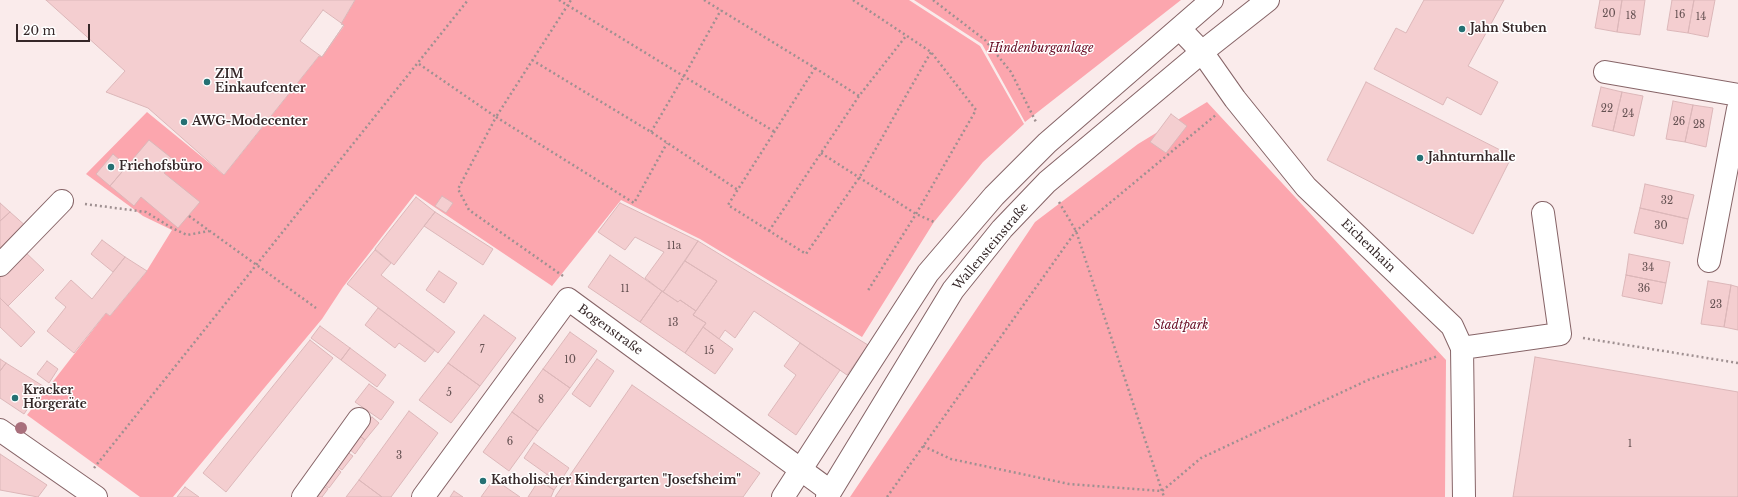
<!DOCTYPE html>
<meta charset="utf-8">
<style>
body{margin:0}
#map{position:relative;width:1738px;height:497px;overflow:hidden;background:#faebeb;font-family:"Libre Baskerville",serif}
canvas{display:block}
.scale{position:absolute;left:16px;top:24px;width:74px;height:18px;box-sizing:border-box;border:2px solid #352728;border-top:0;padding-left:5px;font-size:12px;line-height:14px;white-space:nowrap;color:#352728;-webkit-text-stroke:3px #fff;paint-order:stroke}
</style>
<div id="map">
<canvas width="1738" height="497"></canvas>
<div class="scale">20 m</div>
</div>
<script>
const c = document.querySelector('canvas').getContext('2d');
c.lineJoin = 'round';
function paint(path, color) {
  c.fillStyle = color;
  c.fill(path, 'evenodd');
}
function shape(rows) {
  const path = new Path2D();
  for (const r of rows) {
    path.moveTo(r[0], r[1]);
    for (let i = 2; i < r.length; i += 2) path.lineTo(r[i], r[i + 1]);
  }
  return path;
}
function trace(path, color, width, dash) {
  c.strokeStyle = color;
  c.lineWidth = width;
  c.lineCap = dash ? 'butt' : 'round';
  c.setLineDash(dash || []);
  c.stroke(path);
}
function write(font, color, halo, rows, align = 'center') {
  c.font = font + ' "Libre Baskerville",serif';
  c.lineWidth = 3;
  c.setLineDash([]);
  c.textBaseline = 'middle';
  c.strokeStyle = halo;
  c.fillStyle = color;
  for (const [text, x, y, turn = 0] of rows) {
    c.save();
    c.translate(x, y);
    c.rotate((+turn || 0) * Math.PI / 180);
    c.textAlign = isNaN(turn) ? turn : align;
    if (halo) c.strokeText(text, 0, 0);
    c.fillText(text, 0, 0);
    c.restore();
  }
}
paint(shape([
 [355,0,909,0,980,46,1024,124,983,162,934,222,862,337,700,239,621,200,552,286,415,194,343,287,322,319,173,497,140,497,27,415,106,313,110,316,146,272,172,230,143,216,86,174,147,112,224,175,319,56,322,57,344,26,341,24],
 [914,0,1181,0,1025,122,982,44],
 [1207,102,1446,360,1445,497,850,497,1035,222,1138,144]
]), '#fca6ae');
const building = shape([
 [46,0,355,0,341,24,344,25,322,57,319,56,224,175,148,108,106,92,125,71,46,0],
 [1424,0,1504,0,1468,66,1498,82,1481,115,1447,97,1443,105,1374,69,1396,28,1406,33,1424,0],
 [1600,0,1622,0,1617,32,1595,28,1600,0],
 [1622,0,1645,0,1640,35,1617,32,1622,0],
 [1672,0,1694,0,1688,33,1667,30,1672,0],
 [1694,0,1715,0,1708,37,1688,33,1694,0],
 [323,10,344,25,322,57,300,41,323,10],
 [1366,82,1512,156,1473,234,1327,160,1366,82],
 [1601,87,1622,92,1613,131,1592,126,1601,87],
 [1622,92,1643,96,1634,136,1613,131,1622,92],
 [1673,101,1693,105,1685,142,1666,139,1673,101],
 [1693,105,1713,108,1706,147,1685,142,1693,105],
 [1171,114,1187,126,1166,153,1150,142,1171,114],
 [149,140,174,160,164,173,200,202,178,228,141,197,134,206,110,186,149,140],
 [113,154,127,166,110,186,96,174,113,154],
 [1645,184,1694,195,1688,219,1640,208,1645,184],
 [442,196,453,203,446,213,435,206,442,196],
 [416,197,435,212,394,265,375,249,416,197],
 [0,203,10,212,0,221,0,203],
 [620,203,698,241,663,292,645,278,664,252,635,237,625,250,598,232,620,203],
 [1640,208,1688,219,1683,244,1634,233,1640,208],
 [10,212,28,228,0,255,0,221,10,212],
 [435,212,493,249,483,265,424,226,435,212],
 [102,240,125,257,113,272,91,254,102,240],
 [698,241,868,345,847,375,754,311,735,338,725,330,719,339,703,327,706,323,693,315,717,281,685,261,698,241],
 [23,250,44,270,8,306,0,298,0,274,23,250],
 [375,250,391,263,381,275,455,332,438,353,347,284,375,250],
 [1629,254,1670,262,1666,283,1626,275,1629,254],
 [610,255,662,291,640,322,588,287,610,255],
 [125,257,147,271,110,316,106,313,74,353,47,331,66,307,55,298,71,280,92,299,125,257],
 [685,261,717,281,696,311,680,300,678,302,663,292,685,261],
 [439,271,457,283,444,303,426,290,439,271],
 [1626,275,1666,283,1662,304,1622,296,1626,275],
 [1708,281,1731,285,1724,327,1701,324,1708,281],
 [1731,285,1738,287,1738,330,1724,327,1731,285],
 [662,291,678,302,680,300,696,311,693,315,706,323,685,353,640,322,662,291],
 [0,298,35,332,21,347,0,327,0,298],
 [378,308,435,350,425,362,399,343,395,348,365,325,378,308],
 [484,315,516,338,480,386,448,363,484,315],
 [320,326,350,348,341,360,311,338,320,326],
 [703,327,733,349,715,374,685,353,703,327],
 [570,332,597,351,570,388,543,369,570,332],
 [310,340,333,358,226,492,203,473,310,340],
 [800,343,840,370,796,435,768,415,796,375,784,366,800,343],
 [350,348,386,375,377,387,341,360,350,348],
 [1535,357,1738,392,1738,497,1513,497,1535,357],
 [0,359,6,363,0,371,0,359],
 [597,359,614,371,590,407,572,394,597,359],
 [47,361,58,369,49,383,37,374,47,361],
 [6,363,43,386,24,414,0,398,0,371,6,363],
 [448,363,480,386,451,423,419,400,448,363],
 [543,369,570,388,538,431,512,412,543,369],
 [369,384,394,402,381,420,355,402,369,384],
 [632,385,760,473,743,497,555,497,632,385],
 [409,411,438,433,391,497,382,497,359,480,409,411],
 [512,412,538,431,509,471,483,452,512,412],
 [372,417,379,423,365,440,358,435,372,417],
 [358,434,365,440,355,454,348,448,358,434],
 [534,443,569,468,559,483,524,458,534,443],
 [346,451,353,456,342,470,335,465,346,451],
 [0,454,47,485,38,497,0,490,0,454],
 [334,466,341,472,329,488,322,483,334,466],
 [547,474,559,483,554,490,542,482,547,474],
 [494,479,520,497,481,497,494,479],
 [359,480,382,497,346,497,359,480],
 [539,480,554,490,551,497,528,497,539,480],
 [320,484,328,489,322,497,311,497,320,484],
 [185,487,199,497,177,497,185,487],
 [454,491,463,497,450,497,454,491]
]);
paint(building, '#f4ced0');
trace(building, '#dcb7b9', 1);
const minor = shape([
 [1180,29,1202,52,1235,99,1306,187,1452,326,1462,348,1464,497],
 [1605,72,1738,95],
 [1709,261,1738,109],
 [0,265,62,201],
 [1462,348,1560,334,1543,213],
 [0,430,96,497],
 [303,497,359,419],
 [423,497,568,299,830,491]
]);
const major = shape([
 [783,497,928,273,994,196,1047,143,1212,0],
 [827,497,953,290,1002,229,1047,182,1202,52,1268,0]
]);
trace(minor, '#866467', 24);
trace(major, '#866467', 24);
trace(shape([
 [559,0,775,132],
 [704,0,815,68,728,205,806,254,859,178,931,52],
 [853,0,931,52,976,110,916,214,867,292],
 [933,0,985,40,1011,72,1036,122],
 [532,60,651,132,738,190],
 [419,64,496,117,571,0],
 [815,68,859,96],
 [651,132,684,76,721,10],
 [821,153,916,214,934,222],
 [1059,202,1076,231,1164,497],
 [85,204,146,212,172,228,187,235,209,231],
 [189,216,316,308],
 [769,231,859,96,906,36],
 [563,276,469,210,458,189,496,117,634,203,667,143],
 [1583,338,1738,363],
 [923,446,951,459,1069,484,1162,491,1201,458,1368,380,1438,356],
 [94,468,468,0],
 [887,497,1076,231,1217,114]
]), '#9f9091', 2.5, [2, 3]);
trace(minor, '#fff', 22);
trace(major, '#fff', 22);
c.fillStyle = '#a96f7c';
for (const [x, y] of [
 [21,428]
]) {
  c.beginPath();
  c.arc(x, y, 6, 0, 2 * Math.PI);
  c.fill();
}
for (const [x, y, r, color] of [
 [1462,29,4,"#257073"],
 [207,82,4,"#257073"],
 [184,122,4,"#257073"],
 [1420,158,4,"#257073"],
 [111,167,4,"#257073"],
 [15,398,4,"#257073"],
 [483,481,4,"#257073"]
]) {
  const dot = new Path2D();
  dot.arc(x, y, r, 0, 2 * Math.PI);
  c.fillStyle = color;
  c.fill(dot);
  trace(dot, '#fff', 1.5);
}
write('10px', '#655152', null, [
 ["20",1609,14],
 ["16",1680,15],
 ["18",1631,16],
 ["14",1701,17],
 ["22",1607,109],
 ["24",1628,114],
 ["26",1679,122],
 ["28",1699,125],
 ["32",1667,201],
 ["30",1661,226],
 ["11a",674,246],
 ["34",1648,268],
 ["11",625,289],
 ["36",1644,289],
 ["23",1716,305],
 ["13",673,323],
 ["7",482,350],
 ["15",709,351],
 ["10",570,360],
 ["5",449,393],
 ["8",541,400],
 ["6",510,442],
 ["1",1630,444],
 ["3",399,456]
]);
write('bold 12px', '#352728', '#fff', [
 ["Jahn Stuben",1470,29],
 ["ZIM",215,75],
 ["Einkaufcenter",215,89],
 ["AWG-Modecenter",192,122],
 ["Jahnturnhalle",1428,158],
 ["Friehofsbüro",119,167],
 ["Kracker",23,391],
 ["Hörgeräte",23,405],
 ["Katholischer Kindergarten \"Josefsheim\"",491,481]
], 'left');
write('italic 12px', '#670a22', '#fff', [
 ["Hindenburganlage",1041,49],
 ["Stadtpark",1181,326]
]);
write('12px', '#352728', '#fff', [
 ["Eichenhain",1368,246,44],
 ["Wallensteinstraße",991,247,-50],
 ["Bogenstraße",610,330,36]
]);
</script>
